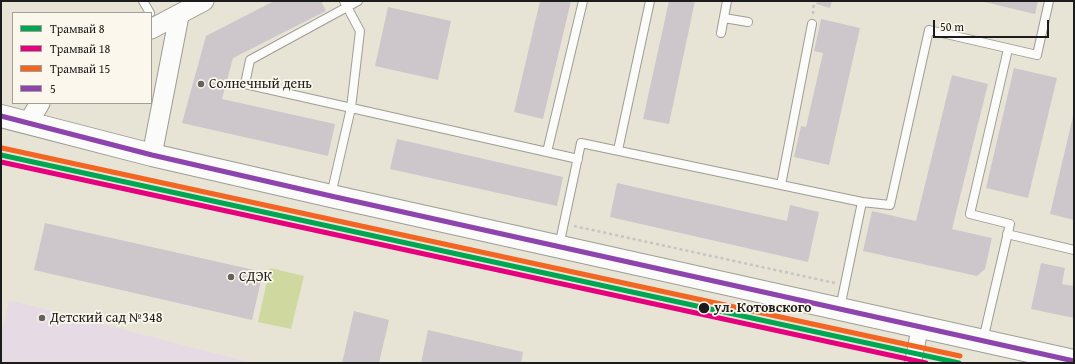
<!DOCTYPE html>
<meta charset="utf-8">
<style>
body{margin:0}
#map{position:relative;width:1075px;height:364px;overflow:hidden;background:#e7e4d5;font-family:"Gentium Book Plus",serif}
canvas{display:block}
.frame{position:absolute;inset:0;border:2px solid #1c1c1c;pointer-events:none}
.legend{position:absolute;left:12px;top:12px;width:140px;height:92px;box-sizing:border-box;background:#fbf7ec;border:1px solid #a29f99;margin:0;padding:5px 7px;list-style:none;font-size:12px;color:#1c1c1c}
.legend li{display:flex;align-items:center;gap:8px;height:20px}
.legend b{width:20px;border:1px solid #a29f99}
.scale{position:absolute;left:933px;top:20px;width:116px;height:18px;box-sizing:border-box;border:2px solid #1c1c1c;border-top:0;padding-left:5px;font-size:12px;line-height:14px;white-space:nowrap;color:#1c1c1c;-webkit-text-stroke:3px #fbf7ec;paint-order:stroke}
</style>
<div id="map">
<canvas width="1075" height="364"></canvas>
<div class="frame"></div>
<ul class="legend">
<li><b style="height:5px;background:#00a651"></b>Трамвай 8</li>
<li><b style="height:5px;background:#e5007d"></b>Трамвай 18</li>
<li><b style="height:5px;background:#f26522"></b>Трамвай 15</li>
<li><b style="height:5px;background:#8e44ad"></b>5</li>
</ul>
<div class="scale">50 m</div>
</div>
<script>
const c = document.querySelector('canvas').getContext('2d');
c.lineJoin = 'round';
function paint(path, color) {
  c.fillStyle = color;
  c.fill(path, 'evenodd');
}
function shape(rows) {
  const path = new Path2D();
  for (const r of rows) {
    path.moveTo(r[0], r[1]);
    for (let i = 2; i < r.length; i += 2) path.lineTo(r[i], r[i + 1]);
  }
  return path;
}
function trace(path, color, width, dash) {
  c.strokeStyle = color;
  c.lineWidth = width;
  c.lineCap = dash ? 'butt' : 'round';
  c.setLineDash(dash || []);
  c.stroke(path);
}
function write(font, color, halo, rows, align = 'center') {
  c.font = font + ' "Gentium Book Plus",serif';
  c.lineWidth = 3.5;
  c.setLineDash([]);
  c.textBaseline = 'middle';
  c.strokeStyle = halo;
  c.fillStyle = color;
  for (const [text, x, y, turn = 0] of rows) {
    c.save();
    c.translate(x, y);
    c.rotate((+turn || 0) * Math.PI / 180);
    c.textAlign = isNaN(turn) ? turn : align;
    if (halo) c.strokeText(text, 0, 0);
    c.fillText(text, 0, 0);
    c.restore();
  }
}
paint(shape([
 [9,300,252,363,1,363,1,336]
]), '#e6dae4');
paint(shape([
 [270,268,304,276,291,329,258,322]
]), '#ced89f');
paint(shape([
 [274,1,321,1,326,11,233,58,222,99,335,124,328,156,182,123,206,36],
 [540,1,571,1,543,119,514,112],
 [669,1,695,1,669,124,643,119],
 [817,1,832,1,830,8,816,4],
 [980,1,1038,1,1035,14],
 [388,7,451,21,438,80,375,66],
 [821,19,860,28,829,165,794,157,801,126,806,127,823,53,814,51],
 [1014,68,1057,78,1028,198,986,188],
 [952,75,988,84,952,229,992,238,985,269,977,276,863,251,872,211,916,221],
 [1073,116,1074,116,1074,220,1050,214],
 [397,139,563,177,557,206,390,169],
 [617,183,787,221,790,205,819,212,808,262,610,217],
 [45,223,263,272,252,320,34,270],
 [1041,263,1065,268,1062,284,1074,286,1074,318,1031,309],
 [354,311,389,320,379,363,342,363],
 [428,330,523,352,521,363,421,363]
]), '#cdc7cb');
const service = shape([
 [143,1,150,13],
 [358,1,250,60,245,84,578,159],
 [724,18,748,22],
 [721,33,727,1],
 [618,150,650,1],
 [547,152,583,1],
 [781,185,812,24],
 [331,195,351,108,360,31,344,1],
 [1007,234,1074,250],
 [559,246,581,143,862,202],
 [840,308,862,202,890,205,929,30,1037,55,1049,1],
 [983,340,1010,224,970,214,1008,49]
]);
const minor = shape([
 [913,363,920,327]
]);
const tertiary = shape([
 [151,29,204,1],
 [28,123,40,103],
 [152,155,179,16]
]);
const secondary = shape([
 [1,116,152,155,331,196,1074,361]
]);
trace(service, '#9e9c94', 10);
trace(minor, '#9e9c94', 18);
trace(tertiary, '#9e9c94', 21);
trace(secondary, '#9e9c94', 24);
trace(shape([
 [813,14,814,1],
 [574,226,835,283]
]), '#c6c5c2', 2.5, [3, 3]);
trace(service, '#fbfbf9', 8);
trace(minor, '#fbfbf9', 16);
trace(tertiary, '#fbfbf9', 19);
trace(secondary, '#fbfbf9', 22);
trace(shape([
 [1,116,152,155,331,196,1074,361]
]), '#8e44ad', 5);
trace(shape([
 [1,155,959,363]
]), '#00a651', 5);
trace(shape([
 [1,162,926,363]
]), '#e5007d', 5);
trace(shape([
 [2,148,960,356]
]), '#f26522', 5);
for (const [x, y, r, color] of [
 [201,84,4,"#63625d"],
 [231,277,4,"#63625d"],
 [704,308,6,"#1c1c1c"],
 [42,318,4,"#63625d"]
]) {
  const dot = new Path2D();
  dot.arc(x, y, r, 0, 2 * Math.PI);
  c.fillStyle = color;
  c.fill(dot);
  trace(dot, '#fbf7ec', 1.5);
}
write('14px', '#1c1c1c', '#fbf7ec', [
 ["Солнечный день",209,84],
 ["СДЭК",239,277],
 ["Детский сад №348",50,318]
], 'left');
write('bold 14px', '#1c1c1c', '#fbf7ec', [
 ["ул. Котовского",714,308]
], 'left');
</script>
